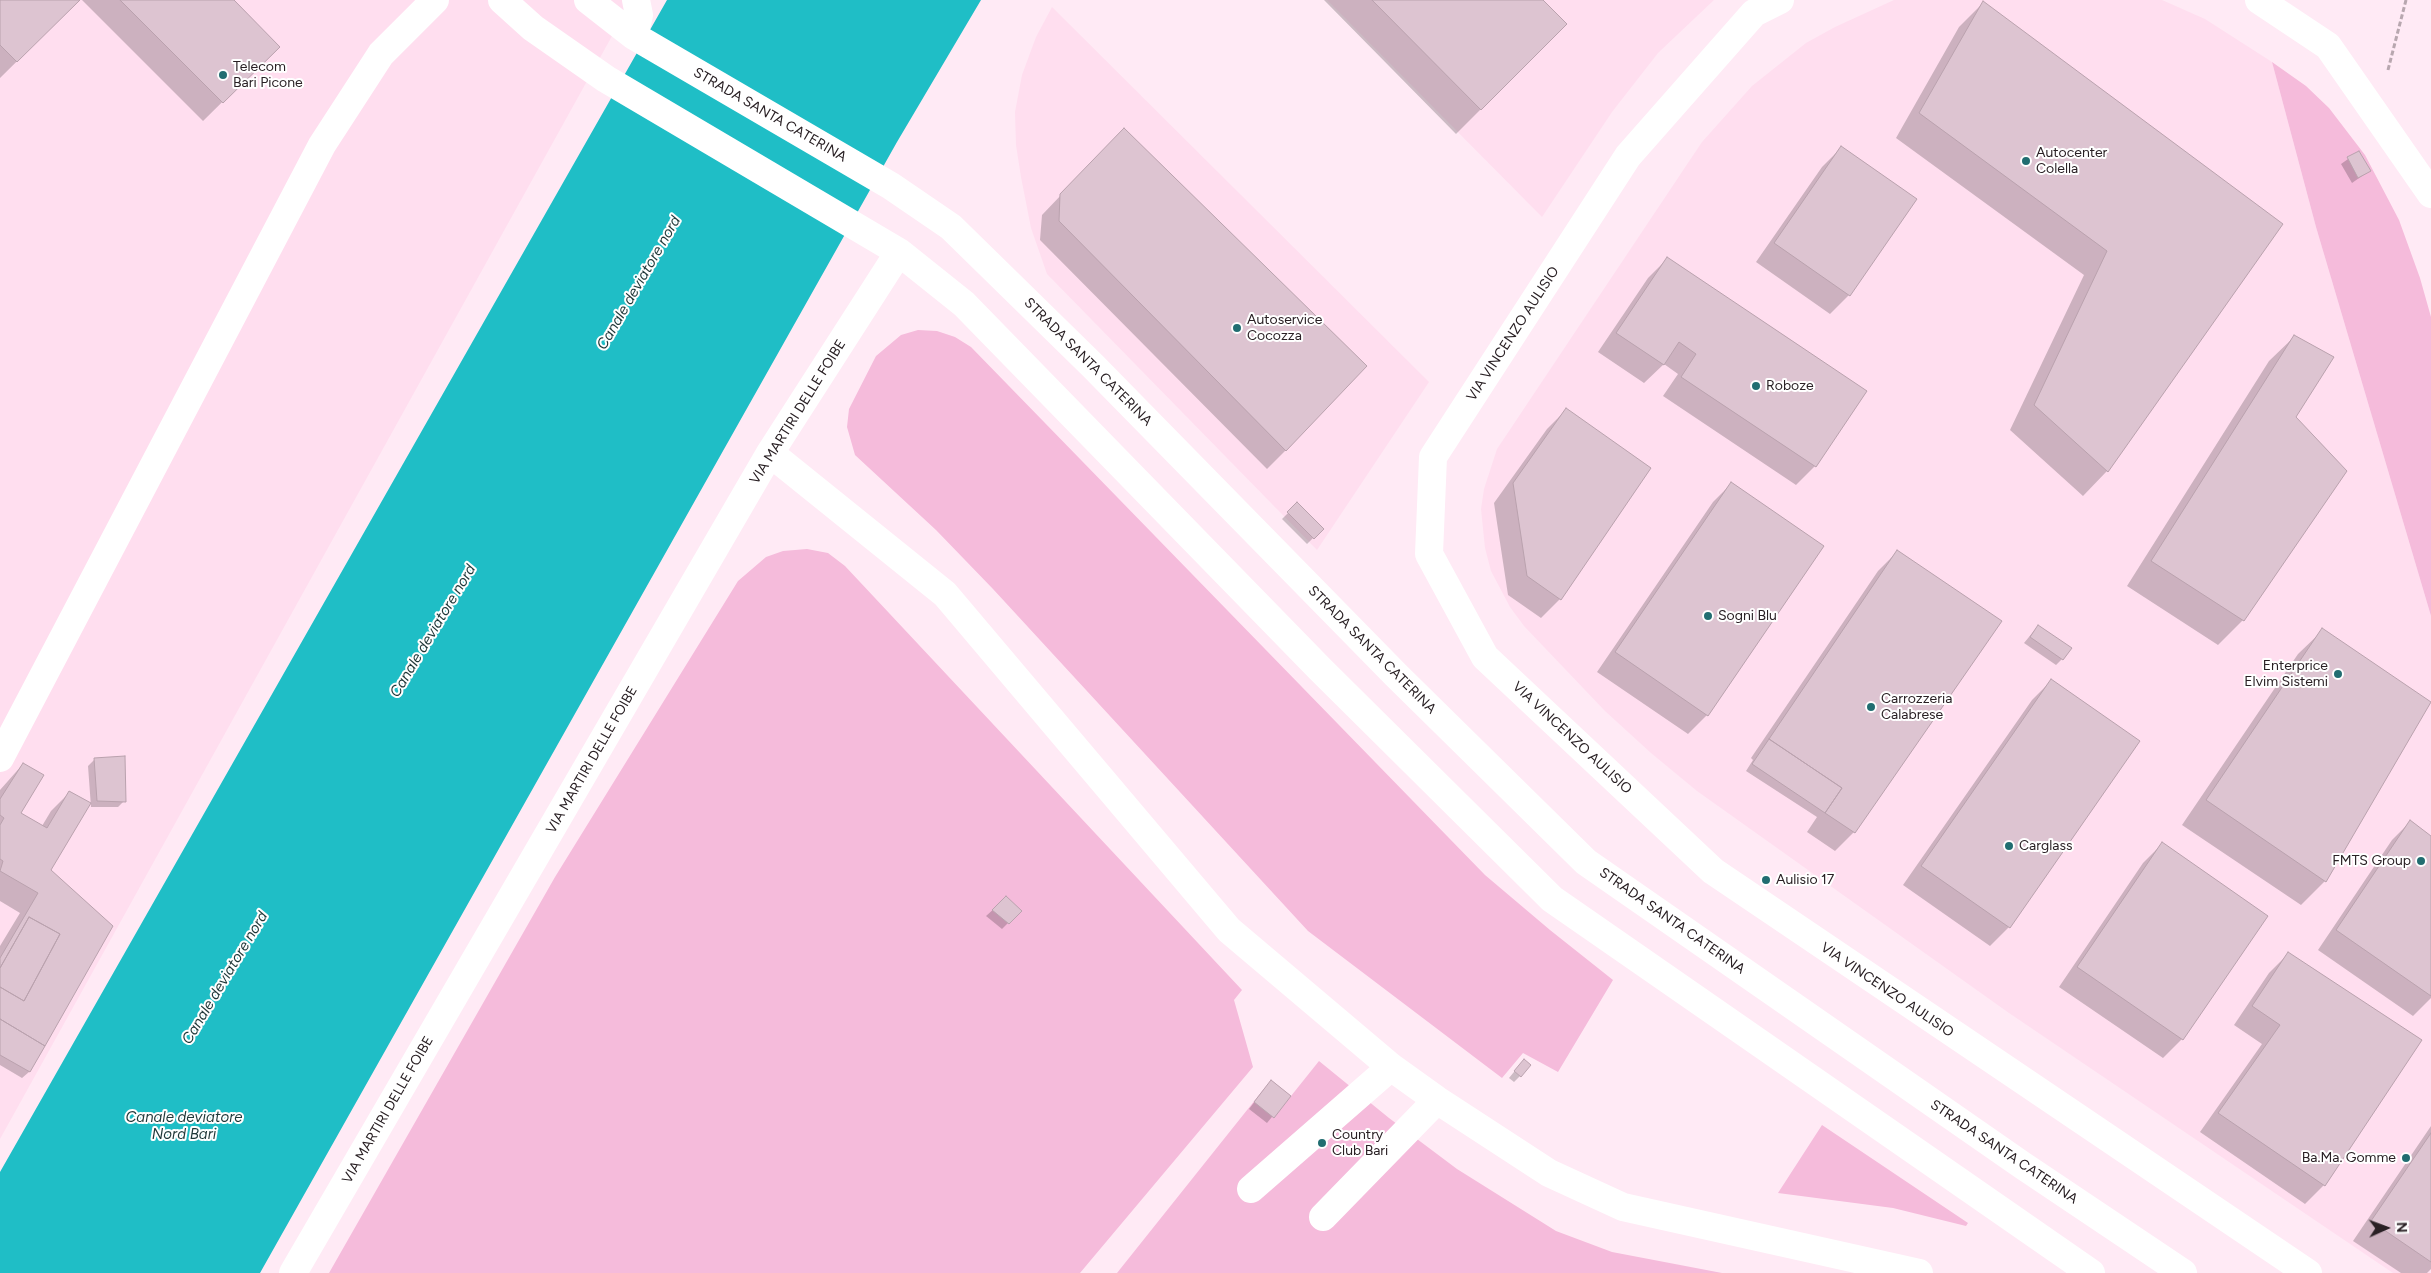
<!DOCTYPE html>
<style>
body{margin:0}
#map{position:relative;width:2431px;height:1273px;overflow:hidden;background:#ffeaf5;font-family:Figtree,sans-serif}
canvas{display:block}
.north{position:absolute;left:2361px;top:1203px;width:50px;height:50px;-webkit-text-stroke:4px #fff;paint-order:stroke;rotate:88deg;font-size:14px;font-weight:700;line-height:20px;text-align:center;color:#292024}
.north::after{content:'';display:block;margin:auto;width:18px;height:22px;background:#292024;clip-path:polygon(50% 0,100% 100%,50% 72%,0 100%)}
</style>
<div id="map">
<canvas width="2431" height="1273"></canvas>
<div class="north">N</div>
</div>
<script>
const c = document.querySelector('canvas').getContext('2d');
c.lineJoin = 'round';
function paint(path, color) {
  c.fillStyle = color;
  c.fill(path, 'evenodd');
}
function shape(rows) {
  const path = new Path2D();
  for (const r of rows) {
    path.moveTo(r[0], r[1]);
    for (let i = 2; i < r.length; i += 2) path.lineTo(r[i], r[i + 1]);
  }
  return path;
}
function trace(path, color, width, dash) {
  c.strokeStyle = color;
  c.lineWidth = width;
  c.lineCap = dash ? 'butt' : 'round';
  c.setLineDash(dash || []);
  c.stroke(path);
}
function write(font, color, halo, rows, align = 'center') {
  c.font = font + ' Figtree,sans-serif';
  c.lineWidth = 4;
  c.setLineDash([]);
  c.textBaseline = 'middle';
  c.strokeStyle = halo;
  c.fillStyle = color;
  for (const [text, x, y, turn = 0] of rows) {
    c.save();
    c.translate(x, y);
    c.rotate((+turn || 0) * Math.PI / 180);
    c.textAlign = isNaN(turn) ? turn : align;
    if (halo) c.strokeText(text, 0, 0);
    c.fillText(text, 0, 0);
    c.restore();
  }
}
paint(shape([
 [0,0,632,0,0,1139],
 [1327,0,1714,0,1658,53,1612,112,1542,217],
 [1894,0,2162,0,2205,19,2272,62,2316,227,2431,616,2431,1273,2393,1273,2009,1013,1697,791,1651,753,1605,711,1524,626,1510,607,1491,571,1485,548,1481,509,1484,489,1497,449,1702,142,1752,86,1806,43,1835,27],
 [1052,7,1429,382,1317,550,1047,274,1031,228,1021,177,1016,145,1015,112,1022,75,1036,37]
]), '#ffdeef');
paint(shape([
 [2272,62,2306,86,2329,108,2365,155,2399,220,2420,278,2431,317,2431,616,2316,227],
 [918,330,937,331,955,337,971,347,1485,875,1550,930,1613,980,1558,1072,1523,1053,1502,1078,1308,931,993,589,936,530,855,455,847,427,849,409,876,356,901,335],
 [807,549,828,553,845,566,1242,990,1234,1000,1253,1067,1080,1273,329,1273,555,877,738,581,766,557,783,551],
 [1319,1061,1389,1118,1457,1169,1556,1231,1612,1252,1722,1273,1117,1273,1271,1080,1291,1096],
 [1822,1125,1968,1223,1966,1226,1893,1208,1778,1193]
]), '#f5bbdb');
paint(shape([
 [667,0,981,0,897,142,260,1273,0,1273,0,1172]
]), '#1fbec6');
paint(shape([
 [0,0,79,0,0,78],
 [82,0,232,0,278,47,203,121],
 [1324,0,1541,0,1566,24,1456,134],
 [1983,3,2281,224,2107,471,2083,496,2010,430,2084,275,1896,138,1959,27],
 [1841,148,1849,295,1830,314,1756,262,1822,167],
 [1105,149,1286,450,1267,469,1040,240,1042,215],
 [2358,152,2369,171,2352,183,2341,164],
 [1667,259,1815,466,1796,485,1663,396,1678,374,1664,364,1644,383,1598,352,1648,278],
 [2294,337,2295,417,2346,471,2243,620,2218,645,2127,586,2269,361],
 [1566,410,1560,599,1541,618,1508,595,1494,503,1547,429],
 [1732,483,1707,715,1688,734,1597,672,1713,502],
 [1297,504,1322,529,1307,544,1282,519],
 [1897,552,2000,621,1854,832,1835,851,1807,832,1817,817,1746,771,1753,760,1751,758,1878,571],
 [2038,626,2062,659,2056,665,2024,643],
 [2323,630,2325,881,2301,905,2182,825,2298,654],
 [2051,681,2009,927,1990,946,1903,885,2032,700],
 [94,760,124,801,118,807,91,807,88,766],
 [23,764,20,813,42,826,51,811,70,792,50,871,111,926,29,1072,22,1078,0,1065,0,946,20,913,0,901,0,790],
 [2411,821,2431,838,2431,998,2413,1016,2318,950,2392,840],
 [2162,844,2182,1039,2163,1058,2059,987,2143,863],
 [1006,898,1020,911,1002,929,986,916],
 [2288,954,2324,1185,2305,1204,2200,1132,2262,1044,2234,1025,2269,973],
 [1518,1067,1520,1076,1514,1082,1509,1078],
 [1265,1088,1289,1096,1267,1123,1249,1109],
 [2431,1126,2431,1269,2427,1273,2401,1273,2353,1241]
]), '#0003');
const building = shape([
 [0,0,80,0,17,62,0,45,0,0],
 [120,0,234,0,280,47,223,103,120,0],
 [1372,0,1543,0,1567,24,1481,110,1372,0],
 [1983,1,2283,224,2108,472,2034,405,2107,251,1919,113,1983,1],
 [1124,128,1367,366,1286,451,1059,221,1060,194,1124,128],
 [1841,146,1917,199,1850,296,1774,243,1841,146],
 [2359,151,2371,171,2358,178,2347,157,2359,151],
 [1667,257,1867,391,1816,467,1681,377,1696,354,1679,342,1664,365,1616,333,1667,257],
 [2294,335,2334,357,2296,417,2347,471,2244,621,2151,561,2294,335],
 [1566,408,1651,468,1561,600,1527,576,1513,483,1566,408],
 [1731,482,1824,546,1708,716,1615,652,1731,482],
 [1297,502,1324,529,1314,539,1287,512,1297,502],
 [1897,550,2002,621,1855,833,1825,813,1842,788,1769,739,1897,550],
 [2038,625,2072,648,2063,660,2030,637,2038,625],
 [2322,628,2431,702,2326,882,2206,800,2322,628],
 [2051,679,2140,741,2010,928,1921,866,2051,679],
 [1769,739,1842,788,1825,813,1752,764,1769,739],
 [125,756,126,802,97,801,94,758,125,756],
 [23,763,44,775,21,813,47,828,69,791,91,803,51,870,113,926,45,1046,0,1019,0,987,24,1001,60,934,29,917,0,968,0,958,38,893,0,871,3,861,0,859,0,825,4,818,0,815,0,799,23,763],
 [2410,820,2431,836,2431,996,2336,930,2410,820],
 [2162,842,2268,916,2183,1040,2077,967,2162,842],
 [1006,896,1022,911,1009,924,992,910,1006,896],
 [29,917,60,934,24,1001,0,987,0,968,29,917],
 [2288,952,2422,1040,2325,1186,2218,1113,2280,1025,2252,1006,2288,952],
 [0,1019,45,1046,30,1072,0,1055,0,1019],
 [1524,1059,1531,1065,1521,1077,1514,1071,1524,1059],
 [1271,1080,1291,1096,1274,1118,1254,1102,1271,1080],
 [2431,1133,2431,1262,2371,1221,2431,1133]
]);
paint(building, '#ddc4d1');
trace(building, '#baa2ae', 1);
trace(shape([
 [2388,70,2406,0]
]), '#b8a7af', 3, [5, 2.5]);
trace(shape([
 [502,0,533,28,606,79,899,252,964,304,1320,669,1552,899,2091,1273],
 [588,0,634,36,891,186,951,227,1093,366,1396,675,1586,862,2022,1165,2183,1273],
 [1780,0,1754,13,1628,156,1433,457,1429,554,1485,657,1713,871,2308,1273],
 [2259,0,2328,46,2431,194],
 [634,36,639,15,636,0],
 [770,453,945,594,1229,930,1391,1067,1437,1100,1549,1173,1623,1207,1919,1273],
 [0,758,322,145,381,54,435,0],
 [1251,1189,1391,1067],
 [1323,1217,1437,1100],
 [293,1273,770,453,899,252]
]), '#fff', 28);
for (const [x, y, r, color] of [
 [223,75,5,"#216d71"],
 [2026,161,5,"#216d71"],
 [1237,328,5,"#216d71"],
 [1756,386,5,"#216d71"],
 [1708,616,5,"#216d71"],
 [2338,674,5,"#216d71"],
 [1871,707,5,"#216d71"],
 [2009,846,5,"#216d71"],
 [2421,861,5,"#216d71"],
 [1766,880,5,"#216d71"],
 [1322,1143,5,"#216d71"],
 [2406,1158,5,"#216d71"]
]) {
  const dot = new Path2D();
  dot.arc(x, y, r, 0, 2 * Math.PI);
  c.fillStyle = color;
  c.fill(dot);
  trace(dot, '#fff', 2);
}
write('14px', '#292024', '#fff', [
 ["Telecom",233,67],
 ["Bari Picone",233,83],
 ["Autocenter",2036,153],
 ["Colella",2036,169],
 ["Autoservice",1247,320],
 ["Cocozza",1247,336],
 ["Roboze",1766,386],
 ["Sogni Blu",1718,616],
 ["Enterprice",2328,666,"right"],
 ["Elvim Sistemi",2328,682,"right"],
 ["Carrozzeria",1881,699],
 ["Calabrese",1881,715],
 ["Carglass",2019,846],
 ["FMTS Group",2411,861,"right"],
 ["Aulisio 17",1776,880],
 ["Country",1332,1135],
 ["Club Bari",1332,1151],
 ["Ba.Ma. Gomme",2396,1158,"right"]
], 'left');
write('14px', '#292024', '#fff', [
 ["STRADA SANTA CATERINA",770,115,30],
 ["VIA VINCENZO AULISIO",1513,334,-57],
 ["STRADA SANTA CATERINA",1088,362,45],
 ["VIA MARTIRI DELLE FOIBE",798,412,-58],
 ["STRADA SANTA CATERINA",1372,650,45],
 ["VIA VINCENZO AULISIO",1572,738,43],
 ["VIA MARTIRI DELLE FOIBE",592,760,-60],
 ["STRADA SANTA CATERINA",1672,921,35],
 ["VIA VINCENZO AULISIO",1887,990,34],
 ["VIA MARTIRI DELLE FOIBE",388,1110,-60],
 ["STRADA SANTA CATERINA",2004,1152,34]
]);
write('italic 15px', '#1f3738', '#fff', [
 ["Canale deviatore nord",639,283,-60],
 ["Canale deviatore nord",433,631,-59],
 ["Canale deviatore nord",225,978,-59],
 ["Canale deviatore",184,1118],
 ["Nord Bari",184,1135]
]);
</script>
